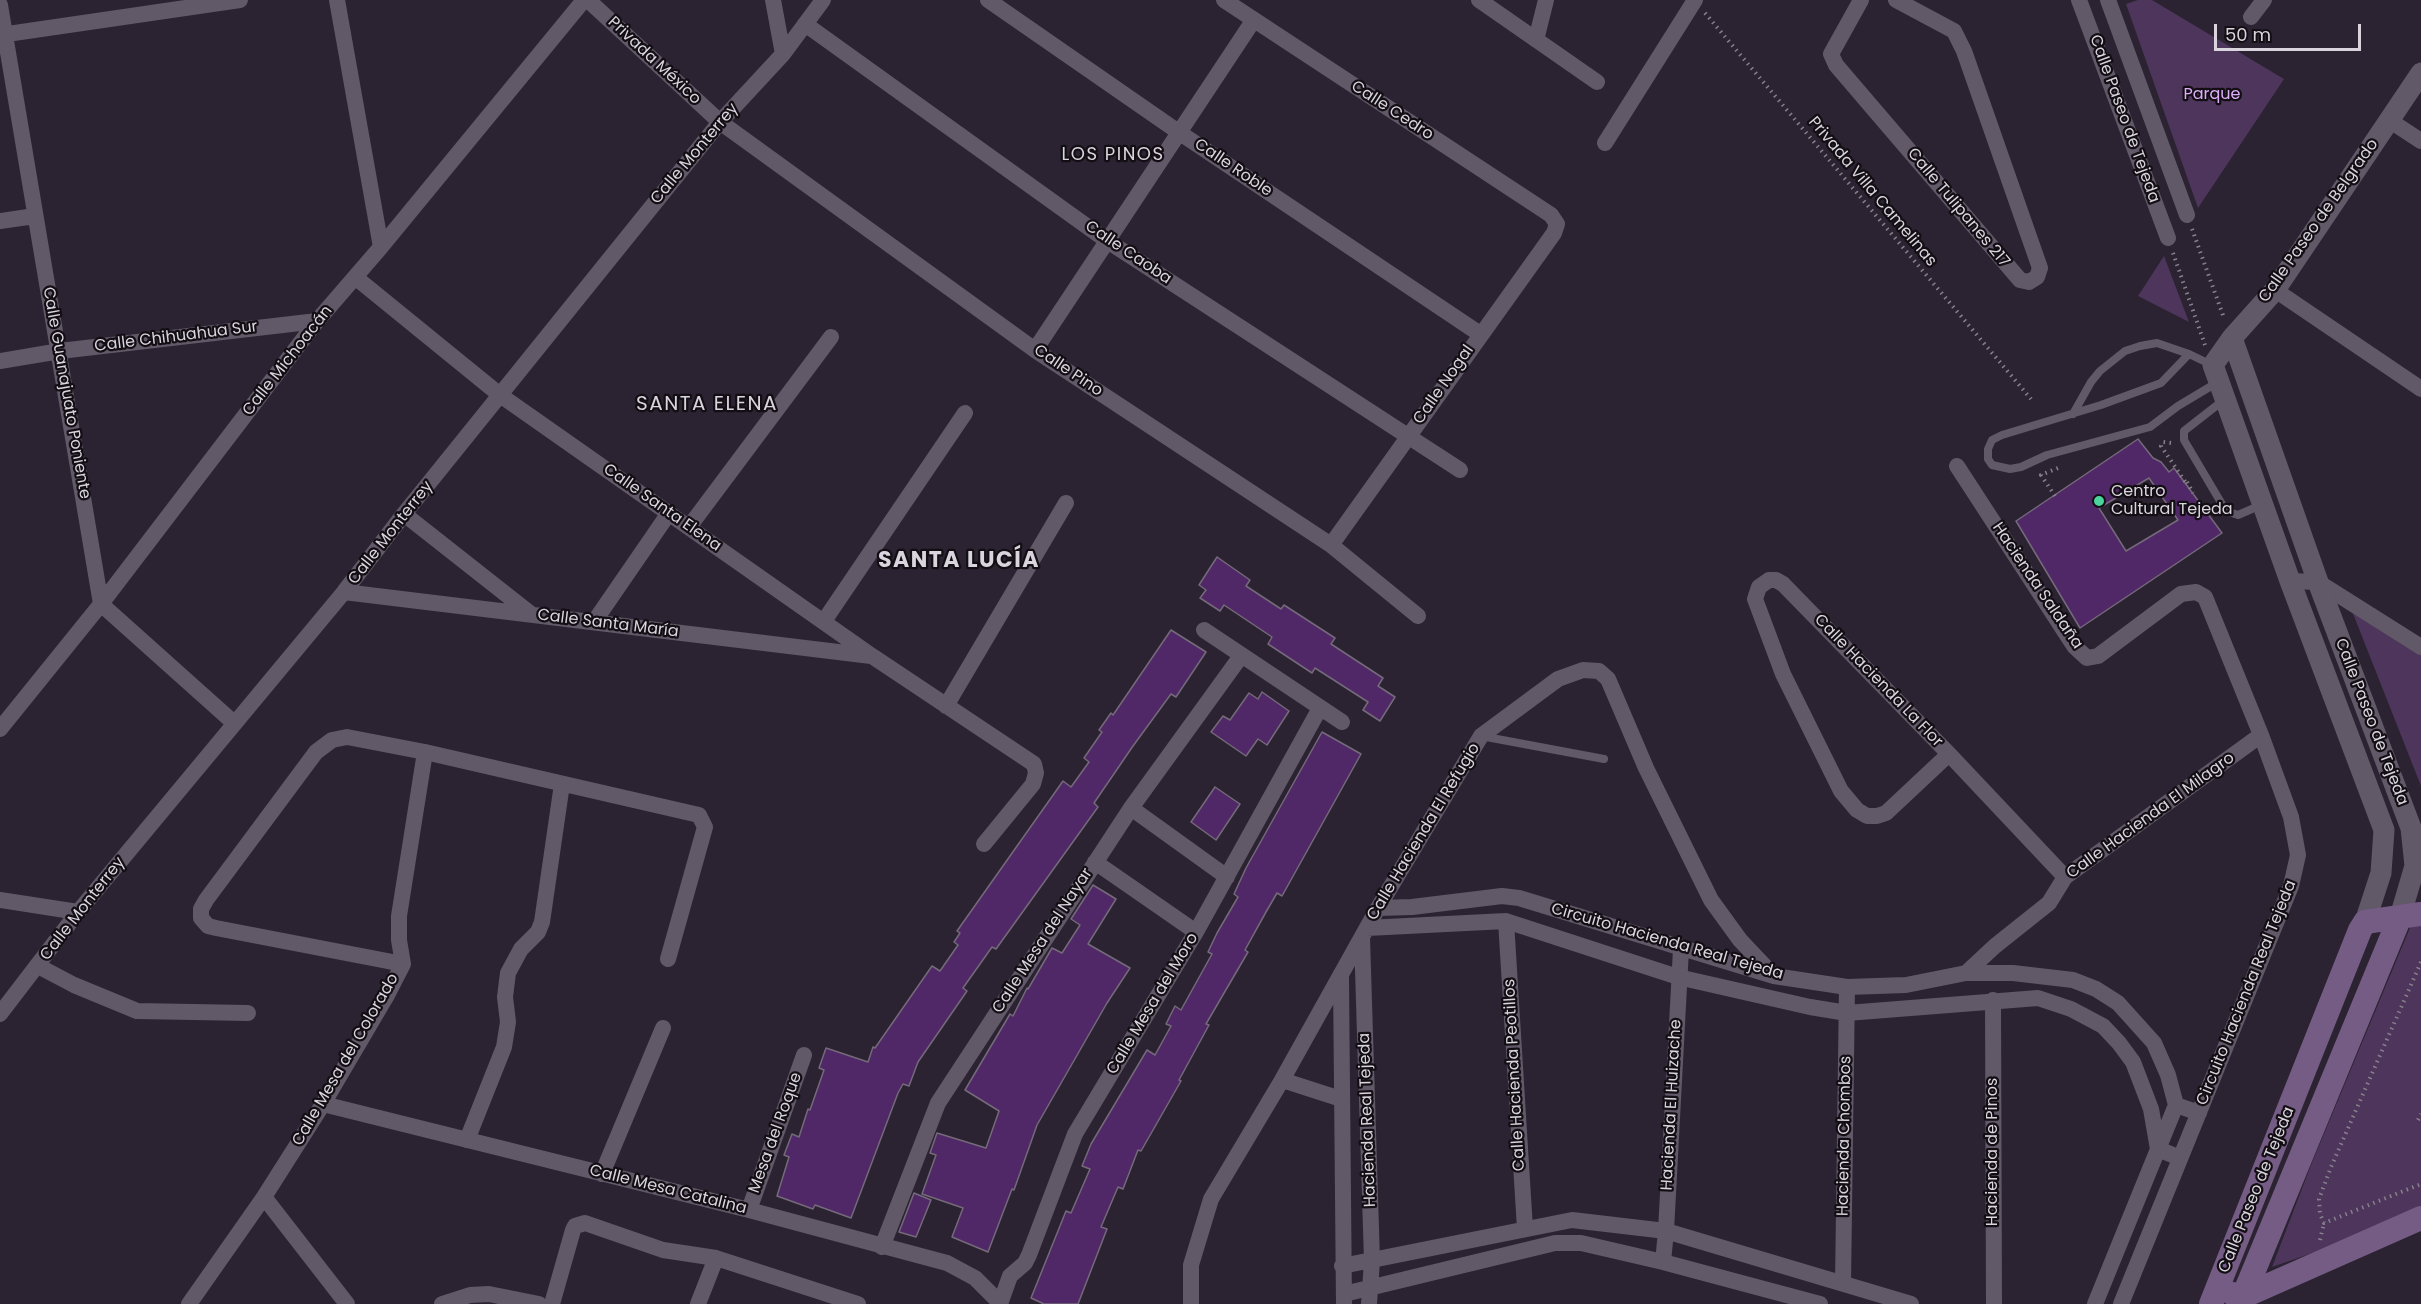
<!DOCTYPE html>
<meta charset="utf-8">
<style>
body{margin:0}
#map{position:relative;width:2421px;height:1304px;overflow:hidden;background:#2b2331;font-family:Poppins,sans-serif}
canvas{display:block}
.scale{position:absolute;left:2214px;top:24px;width:147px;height:27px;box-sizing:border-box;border:3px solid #d9d4dd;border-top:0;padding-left:8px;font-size:18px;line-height:21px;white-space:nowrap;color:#d9d4dd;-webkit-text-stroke:4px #120e14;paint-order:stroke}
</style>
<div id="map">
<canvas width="2421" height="1304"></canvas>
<div class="scale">50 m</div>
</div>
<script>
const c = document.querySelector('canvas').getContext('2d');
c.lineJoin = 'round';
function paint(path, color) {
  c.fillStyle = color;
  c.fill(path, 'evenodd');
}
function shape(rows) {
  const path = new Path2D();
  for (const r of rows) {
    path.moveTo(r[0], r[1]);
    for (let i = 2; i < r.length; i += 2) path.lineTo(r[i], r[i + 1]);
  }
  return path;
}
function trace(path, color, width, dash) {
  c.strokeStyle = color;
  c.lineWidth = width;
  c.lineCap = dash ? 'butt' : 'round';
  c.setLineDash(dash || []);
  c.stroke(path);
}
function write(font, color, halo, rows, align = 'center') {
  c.font = font + ' Poppins,sans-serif';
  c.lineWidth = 4.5;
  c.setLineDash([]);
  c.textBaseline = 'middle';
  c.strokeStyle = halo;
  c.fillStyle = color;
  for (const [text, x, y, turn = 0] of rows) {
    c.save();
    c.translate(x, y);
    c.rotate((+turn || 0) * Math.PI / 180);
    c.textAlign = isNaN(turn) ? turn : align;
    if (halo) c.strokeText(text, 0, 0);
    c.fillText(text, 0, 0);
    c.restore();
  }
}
paint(shape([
 [2138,0,2152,0,2284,79,2198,208,2126,4],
 [2164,256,2189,322,2138,296],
 [2350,606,2421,653,2421,786],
 [2421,922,2421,1212,2362,1236,2272,1267,2311,1165,2412,923]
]), '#4d355b');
const building = shape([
 [2138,439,2153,458,2161,462,2169,472,2174,468,2222,533,2080,628,2016,521,2138,439],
 [2149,478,2178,520,2126,551,2099,508,2149,478],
 [1217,557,1250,580,1246,586,1281,609,1284,605,1335,638,1331,644,1383,678,1378,686,1395,697,1380,721,1363,710,1368,702,1315,668,1312,673,1268,644,1272,637,1224,605,1220,611,1200,598,1206,590,1199,585,1217,557],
 [1171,630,1206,652,1176,697,1171,694,1133,746,1094,803,1098,807,996,949,992,947,963,988,967,991,918,1062,909,1086,903,1084,898,1093,851,1218,815,1205,813,1209,777,1196,789,1157,784,1155,792,1134,799,1137,808,1109,810,1110,824,1070,819,1068,826,1048,868,1062,873,1047,875,1048,932,966,940,971,958,945,954,942,960,933,957,931,1063,781,1071,787,1089,762,1084,758,1102,732,1099,730,1111,713,1113,715,1171,630],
 [1262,692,1289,711,1267,745,1258,739,1246,756,1211,732,1223,716,1230,720,1249,693,1258,699,1262,692],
 [1322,732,1361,754,1282,896,1277,893,1266,912,1245,950,1248,952,1206,1024,1209,1025,1179,1080,1181,1081,1141,1151,1138,1150,1123,1189,1118,1187,1101,1227,1107,1229,1078,1304,1044,1304,1031,1298,1066,1211,1071,1213,1090,1169,1082,1166,1091,1144,1147,1050,1155,1055,1171,1026,1166,1024,1175,1006,1181,1010,1212,954,1208,952,1217,933,1238,897,1234,894,1246,868,1322,732],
 [1215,787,1240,804,1216,840,1191,822,1215,787],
 [1093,885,1116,899,1088,944,1130,968,1107,1003,1037,1125,1014,1190,1012,1189,988,1252,952,1237,963,1208,922,1194,936,1155,930,1153,937,1133,986,1148,999,1111,965,1090,1010,1014,1013,1016,1027,988,1028,989,1052,948,1062,953,1080,925,1071,919,1093,885],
 [914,1193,931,1200,916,1237,899,1232,914,1193]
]);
paint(building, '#512867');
trace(building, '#746a7a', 1.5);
trace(shape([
 [1705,13,2031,399],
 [2192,229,2224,318],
 [2173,253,2205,345],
 [2171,443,2163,442,2161,446,2186,483],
 [2187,482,2193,493],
 [2055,496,2041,475,2058,468],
 [2421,962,2331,1167,2319,1199,2320,1214,2324,1223,2421,1184],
 [2418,1120,2421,1114],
 [2320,1240,2324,1223]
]), '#87818c', 4, [1.5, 4.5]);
trace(shape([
 [2212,365,2189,354,2161,383,2101,405,2002,435,1992,440,1988,449,1988,459,1992,465,2010,469,2021,467,2047,455,2150,427,2178,406,2218,382],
 [2225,399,2184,431,2184,440,2226,511,2238,515,2261,505],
 [2073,414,2091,382,2100,371,2125,351,2140,346,2157,343,2189,354],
 [1481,736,1604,759]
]), '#615868', 8);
trace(shape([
 [337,0,381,247],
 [588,0,720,122,1035,350,1331,545,1418,616],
 [773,0,783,54],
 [988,0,1180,133,1480,334],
 [1224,0,1551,215,1557,224,1554,233,1331,545],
 [1479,0,1597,82],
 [1861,0,1831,54,1836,65,2020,280,2029,282,2037,277,2040,268,1964,51,1954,31,1896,0],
 [2079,0,2168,238],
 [2108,0,2187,215],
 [0,5,101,604,234,723],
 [2251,17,2264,0],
 [805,24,1106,240,1460,470],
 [0,35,240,0],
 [1536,40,1546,0],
 [2389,120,2421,141],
 [1605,143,1695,0],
 [0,221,35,216],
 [355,277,500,395,872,656,1034,764,1036,773,1033,784,984,844],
 [2275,290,2421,389],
 [1035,350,1253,21],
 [0,361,60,351,317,321],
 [1957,466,2074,646,2087,658,2098,656,2181,594,2196,592,2205,597,2261,735,2291,817,2298,855,2291,886,2121,1304],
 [404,514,531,614],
 [689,527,831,337],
 [2290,581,2318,582,2421,647],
 [344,592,871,656],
 [824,621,965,413],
 [594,622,669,513],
 [1204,630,1342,722],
 [946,706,1066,503],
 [0,729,101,604,317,321,381,247,584,0],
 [1949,754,1886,813,1877,816,1867,816,1857,810,1841,791,1783,674,1755,599,1759,587,1769,580,1776,580,1783,584,1949,754,2065,877],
 [1131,808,1227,877],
 [1095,862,1196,932],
 [0,900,78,912],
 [1378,908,1412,907,1502,896,1519,898,1774,976,1847,987,1906,985,1966,973,2013,973,2073,980,2096,989,2118,1003,2154,1043,2168,1075,2176,1105,2199,1113],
 [1506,921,1525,1229],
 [1367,928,1506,921,1678,977,1810,1007,1847,1013,2038,998,2071,1009,2103,1026,2119,1043,2133,1062,2151,1109,2158,1149,2180,1158],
 [1362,937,1372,1261,1369,1304],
 [403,964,216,928,208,926,201,918,201,909,206,900,316,752,332,740,347,737,425,752,699,815,705,827,668,959],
 [38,966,74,985,137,1011,248,1013],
 [1966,973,1995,946,2049,903,2065,877,2261,735],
 [1341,977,1344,1304],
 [1993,1000,1994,1304],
 [0,1014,78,912,344,592,404,514,720,122,783,54,823,0],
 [1282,1080,1341,1099],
 [323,1104,749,1210,947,1263,975,1278,1000,1303],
 [467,1140,504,1047,508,1022,505,997,508,973,521,949,538,932,542,922,562,784],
 [602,1174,663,1028],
 [264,1197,347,1304],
 [749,1210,804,1055],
 [882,1247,938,1103,1131,808,1241,656],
 [1663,1262,1666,1231,1681,949],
 [1342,1266,1572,1220,1666,1231,1911,1304],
 [1843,1284,1847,987],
 [1344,1294,1555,1243,1581,1243,1663,1262,1820,1304],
 [189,1304,264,1197,323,1104,386,997,403,964,399,940,399,916,425,752],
 [442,1304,470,1295,489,1294,539,1304],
 [552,1304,573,1230,575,1226,585,1223,663,1250,716,1258,858,1304],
 [698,1304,716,1258],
 [1000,1304,1010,1276,1025,1263,1029,1255,1075,1134,1196,932,1320,708],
 [1191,1304,1191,1265,1211,1199,1282,1080,1378,908,1481,736,1558,679,1583,670,1599,671,1608,679,1646,768,1711,900,1740,940,1774,976],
 [2095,1304,2176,1105]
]), '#615868', 16);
trace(shape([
 [2232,338,2318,582,2411,828,2415,866,2400,917],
 [2365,922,2381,873,2384,830,2290,581,2213,365,2232,338,2275,290,2421,73]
]), '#615868', 21);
trace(shape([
 [2233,1294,2242,1297,2421,1218],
 [2211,1304,2360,930,2365,922,2421,914],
 [2240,1304,2400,917]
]), '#755c85', 24);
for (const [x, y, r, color] of [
 [2099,501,6,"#4bd49b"]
]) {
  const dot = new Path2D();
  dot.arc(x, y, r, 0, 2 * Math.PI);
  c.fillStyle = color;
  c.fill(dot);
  trace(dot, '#120e14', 2);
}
write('16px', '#d9d4dd', '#120e14', [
 ["Privada México",654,61,43],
 ["Calle Cedro",1392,111,33],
 ["Calle Paseo de Tejeda",2124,119,70],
 ["Calle Monterrey",695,154,-50],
 ["Calle Roble",1233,168,34],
 ["Privada Villa Camelinas",1872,192,50],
 ["Calle Tulipanes 217",1958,208,50],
 ["Calle Paseo de Belgrado",2319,221,-55],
 ["Calle Caoba",1128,253,34],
 ["Calle Chihuahua Sur",176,337,-7],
 ["Calle Michoacán",288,361,-52],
 ["Calle Pino",1068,371,34],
 ["Calle Nogal",1444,385,-55],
 ["Calle Guanajuato Poniente",66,393,80],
 ["Calle Santa Elena",662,508,35],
 ["Calle Monterrey",391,533,-52],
 ["Hacienda Saldaña",2037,586,56],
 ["Calle Santa María",608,624,7],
 ["Calle Hacienda La Flor",1878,681,46],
 ["Calle Paseo de Tejeda",2371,722,69],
 ["Calle Hacienda El Milagro",2151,816,-36],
 ["Calle Hacienda El Refugio",1424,832,-59],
 ["Calle Monterrey",83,909,-52],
 ["Calle Mesa del Nayar",1043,941,-57],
 ["Circuito Hacienda Real Tejeda",1667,942,16],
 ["Circuito Hacienda Real Tejeda",2247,993,-68],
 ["Calle Mesa del Moro",1153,1004,-59],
 ["Calle Mesa del Colorado",346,1060,-60],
 ["Calle Hacienda Peotillos",1515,1075,-93],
 ["Hacienda El Huizache",1672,1105,-87],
 ["Hacienda Real Tejeda",1368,1120,-92],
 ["Mesa del Roque",776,1133,-70],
 ["Hacienda Chombos",1845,1136,-89],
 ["Hacienda de Pinos",1993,1152,-90],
 ["Calle Mesa Catalina",668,1190,14],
 ["Calle Paseo de Tejeda",2257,1190,-68]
]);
write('16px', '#ddaef9', '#120e14', [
 ["Parque",2212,95]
]);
write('16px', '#d9d4dd', '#120e14', [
 ["Centro",2111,492],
 ["Cultural Tejeda",2111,510]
], 'left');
c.letterSpacing = '1.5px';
write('18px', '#d9d4dd', '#120e14', [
 ["LOS PINOS",1113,155]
]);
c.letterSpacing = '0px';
c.letterSpacing = '1.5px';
write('20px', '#d9d4dd', '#120e14', [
 ["SANTA ELENA",707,405]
]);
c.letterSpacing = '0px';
c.letterSpacing = '1.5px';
write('bold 22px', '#d9d4dd', '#120e14', [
 ["SANTA LUCÍA",959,561]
]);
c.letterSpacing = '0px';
</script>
